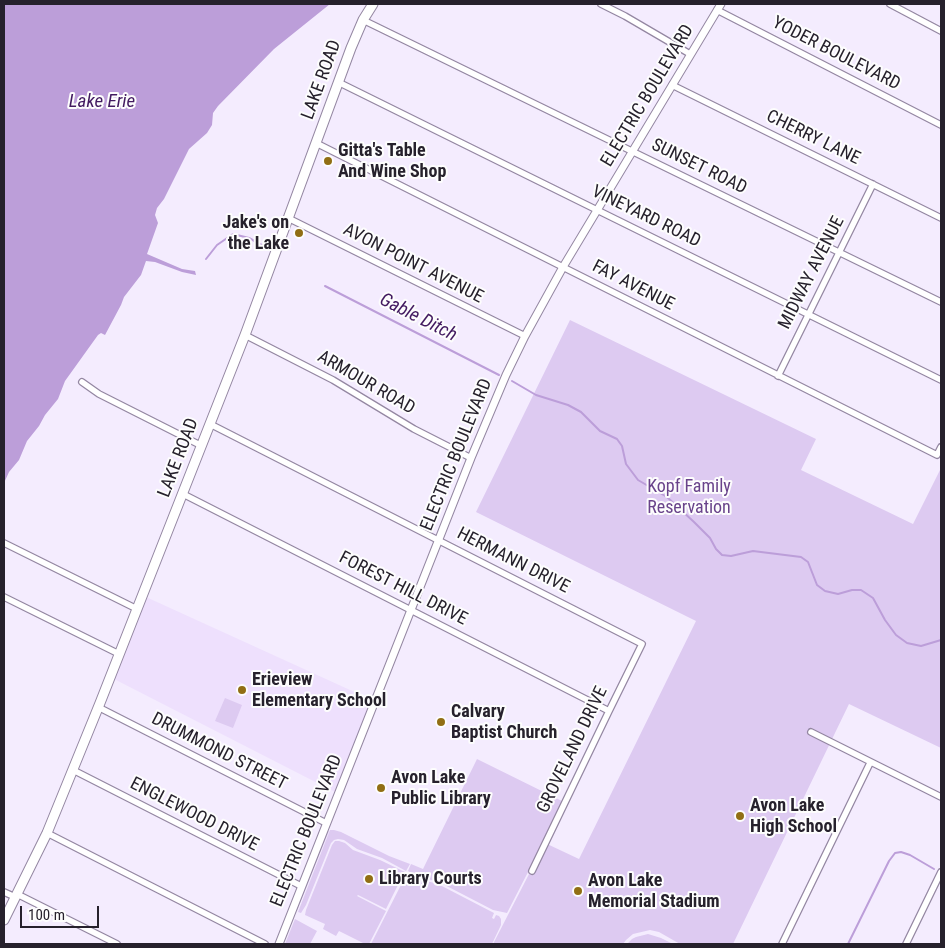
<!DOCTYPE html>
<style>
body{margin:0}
#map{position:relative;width:945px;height:948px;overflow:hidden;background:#f4ecfe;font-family:"Roboto Condensed",sans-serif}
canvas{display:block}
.frame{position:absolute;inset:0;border:5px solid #26212c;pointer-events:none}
.scale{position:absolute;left:20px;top:906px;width:79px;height:22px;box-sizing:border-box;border:2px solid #26212c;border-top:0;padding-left:6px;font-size:15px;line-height:18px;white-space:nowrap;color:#26212c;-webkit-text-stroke:4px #fdfdfd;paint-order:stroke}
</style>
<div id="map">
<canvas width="945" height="948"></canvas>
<div class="frame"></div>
<div class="scale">100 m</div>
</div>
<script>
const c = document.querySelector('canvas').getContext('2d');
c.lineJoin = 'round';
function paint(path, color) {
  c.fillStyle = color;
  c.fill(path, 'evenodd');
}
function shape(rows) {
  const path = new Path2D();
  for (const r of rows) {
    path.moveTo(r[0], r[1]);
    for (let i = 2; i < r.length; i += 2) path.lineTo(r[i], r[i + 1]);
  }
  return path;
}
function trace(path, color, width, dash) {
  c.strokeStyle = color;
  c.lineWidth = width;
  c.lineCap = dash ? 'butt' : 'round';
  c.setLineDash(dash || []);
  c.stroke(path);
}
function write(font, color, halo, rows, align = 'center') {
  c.font = font + ' "Roboto Condensed",sans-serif';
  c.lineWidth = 4;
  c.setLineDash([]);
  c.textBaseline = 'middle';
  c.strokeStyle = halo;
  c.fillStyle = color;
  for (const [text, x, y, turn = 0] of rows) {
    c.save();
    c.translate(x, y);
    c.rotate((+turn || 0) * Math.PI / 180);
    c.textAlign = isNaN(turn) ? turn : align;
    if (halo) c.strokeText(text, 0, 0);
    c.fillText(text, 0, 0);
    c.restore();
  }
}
paint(shape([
 [146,597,372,700,335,792,114,679]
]), '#eee0fd');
paint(shape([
 [570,320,816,439,801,470,913,524,941,468,941,748,849,704,733,944,680,944,659,932,650,930,633,934,626,940,623,944,493,944,545,843,579,859,696,621,476,512],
 [225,698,242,705,233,728,215,721],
 [477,759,564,802,507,913,493,910,437,881,420,878,408,871,411,864,423,869],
 [330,830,334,830,341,832,389,856,410,864,406,871,382,858,357,849,344,840,338,839,334,840,331,843,306,905,301,913,298,912],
 [329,831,297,911,296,908,326,833],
 [335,841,339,841,345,843,353,850,380,860,405,872,403,873,402,875,403,875,386,909,358,895,357,896,386,911,369,944,365,944,339,931,336,936,323,929,325,924,305,915,306,910,332,845],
 [407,873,419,879,438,884,494,913,492,918,494,919,496,915,499,916,501,919,501,925,492,944,371,944,404,879,407,880,408,878,405,876],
 [295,919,317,931,310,944,285,944],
 [648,934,661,938,673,944,627,944,632,939,636,937]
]), '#ddcaf1');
paint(shape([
 [4,4,330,4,274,49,218,106,213,113,212,125,207,133,189,149,164,199,157,208,155,215,158,223,147,254,182,269,195,271,196,275,182,272,155,262,146,261,141,275,124,297,121,305,105,335,101,333,98,335,65,381,58,399,45,415,39,426,27,441,19,460,9,472,4,483]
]), '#bc9ed9');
trace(shape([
 [206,259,217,245,233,234,249,238,269,249],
 [325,286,499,375],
 [512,381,536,395,568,405,581,412,600,431,617,439,622,446,626,464,638,480,667,497,694,522,710,538,716,549,722,555,731,556,753,551,801,557,808,562,817,585,825,591,838,594,852,590,861,590,873,598,885,620,896,635,907,643,921,646,941,640],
 [848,944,889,861,895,853,901,852,910,855,934,869]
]), '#bc9ed9', 2);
const minor = shape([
 [601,4,625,16,690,54],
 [890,4,941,31],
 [717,10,941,125],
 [363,20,941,302],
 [338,82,941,380],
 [672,85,941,218],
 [316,143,937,455],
 [288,218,525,336],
 [245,335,333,380,414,429,471,458],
 [778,376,873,184],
 [82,382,99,394,202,446],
 [210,424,642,644,609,711,532,871],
 [937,455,941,447],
 [183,494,609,711],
 [4,543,137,609],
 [4,597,119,654],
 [98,707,326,823],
 [811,732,941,797],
 [73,770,301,886],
 [47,833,265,944],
 [4,892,15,897],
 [17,894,117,944],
 [782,944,870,763],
 [906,944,941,872]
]);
const tertiary = shape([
 [279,944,471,458,506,375,525,336,563,267,721,4]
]);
const primary = shape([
 [4,920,47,833,100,703,245,335,351,48,363,20,373,4]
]);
trace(minor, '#9487a2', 8);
trace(tertiary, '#9487a2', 9);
trace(primary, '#9487a2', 11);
trace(minor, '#fff', 5.5);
trace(tertiary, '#fff', 7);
trace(primary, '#fff', 9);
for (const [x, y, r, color] of [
 [328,161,5,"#916e14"],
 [299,233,5,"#916e14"],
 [242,690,5,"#916e14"],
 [441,722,5,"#916e14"],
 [381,788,5,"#916e14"],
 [740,816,5,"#916e14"],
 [369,879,5,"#916e14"],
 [578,891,5,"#916e14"]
]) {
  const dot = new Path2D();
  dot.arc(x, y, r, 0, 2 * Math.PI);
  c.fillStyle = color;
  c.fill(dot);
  trace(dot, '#fdfdfd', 2);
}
write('18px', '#26212c', '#fdfdfd', [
 ["YODER BOULEVARD",836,54,27],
 ["LAKE ROAD",322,80,-70],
 ["ELECTRIC BOULEVARD",648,96,-59],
 ["CHERRY LANE",813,138,26],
 ["SUNSET ROAD",699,167,26],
 ["VINEYARD ROAD",646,217,26],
 ["AVON POINT AVENUE",413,264,27],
 ["MIDWAY AVENUE",812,273,-63],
 ["FAY AVENUE",633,286,27],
 ["ARMOUR ROAD",366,383,30],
 ["ELECTRIC BOULEVARD",457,455,-68],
 ["LAKE ROAD",179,458,-69],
 ["HERMANN DRIVE",513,561,27],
 ["FOREST HILL DRIVE",403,589,27],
 ["GROVELAND DRIVE",573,750,-64],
 ["DRUMMOND STREET",219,752,27],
 ["ENGLEWOOD DRIVE",194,815,27],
 ["ELECTRIC BOULEVARD",307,831,-68]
]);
write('bold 18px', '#26212c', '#fdfdfd', [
 ["Gitta's Table",338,151],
 ["And Wine Shop",338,172],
 ["Jake's on",289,223,"right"],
 ["the Lake",289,244,"right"],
 ["Erieview",252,680],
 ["Elementary School",252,701],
 ["Calvary",451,712],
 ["Baptist Church",451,733],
 ["Avon Lake",391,778],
 ["Public Library",391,799],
 ["Avon Lake",750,806],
 ["High School",750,827],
 ["Library Courts",379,879],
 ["Avon Lake",588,881],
 ["Memorial Stadium",588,902]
], 'left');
write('18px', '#69438b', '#fdfdfd', [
 ["Kopf Family",689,487],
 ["Reservation",689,508]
]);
write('italic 19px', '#421a60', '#fdfdfd', [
 ["Lake Erie",102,102],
 ["Gable Ditch",418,318,27]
]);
</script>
